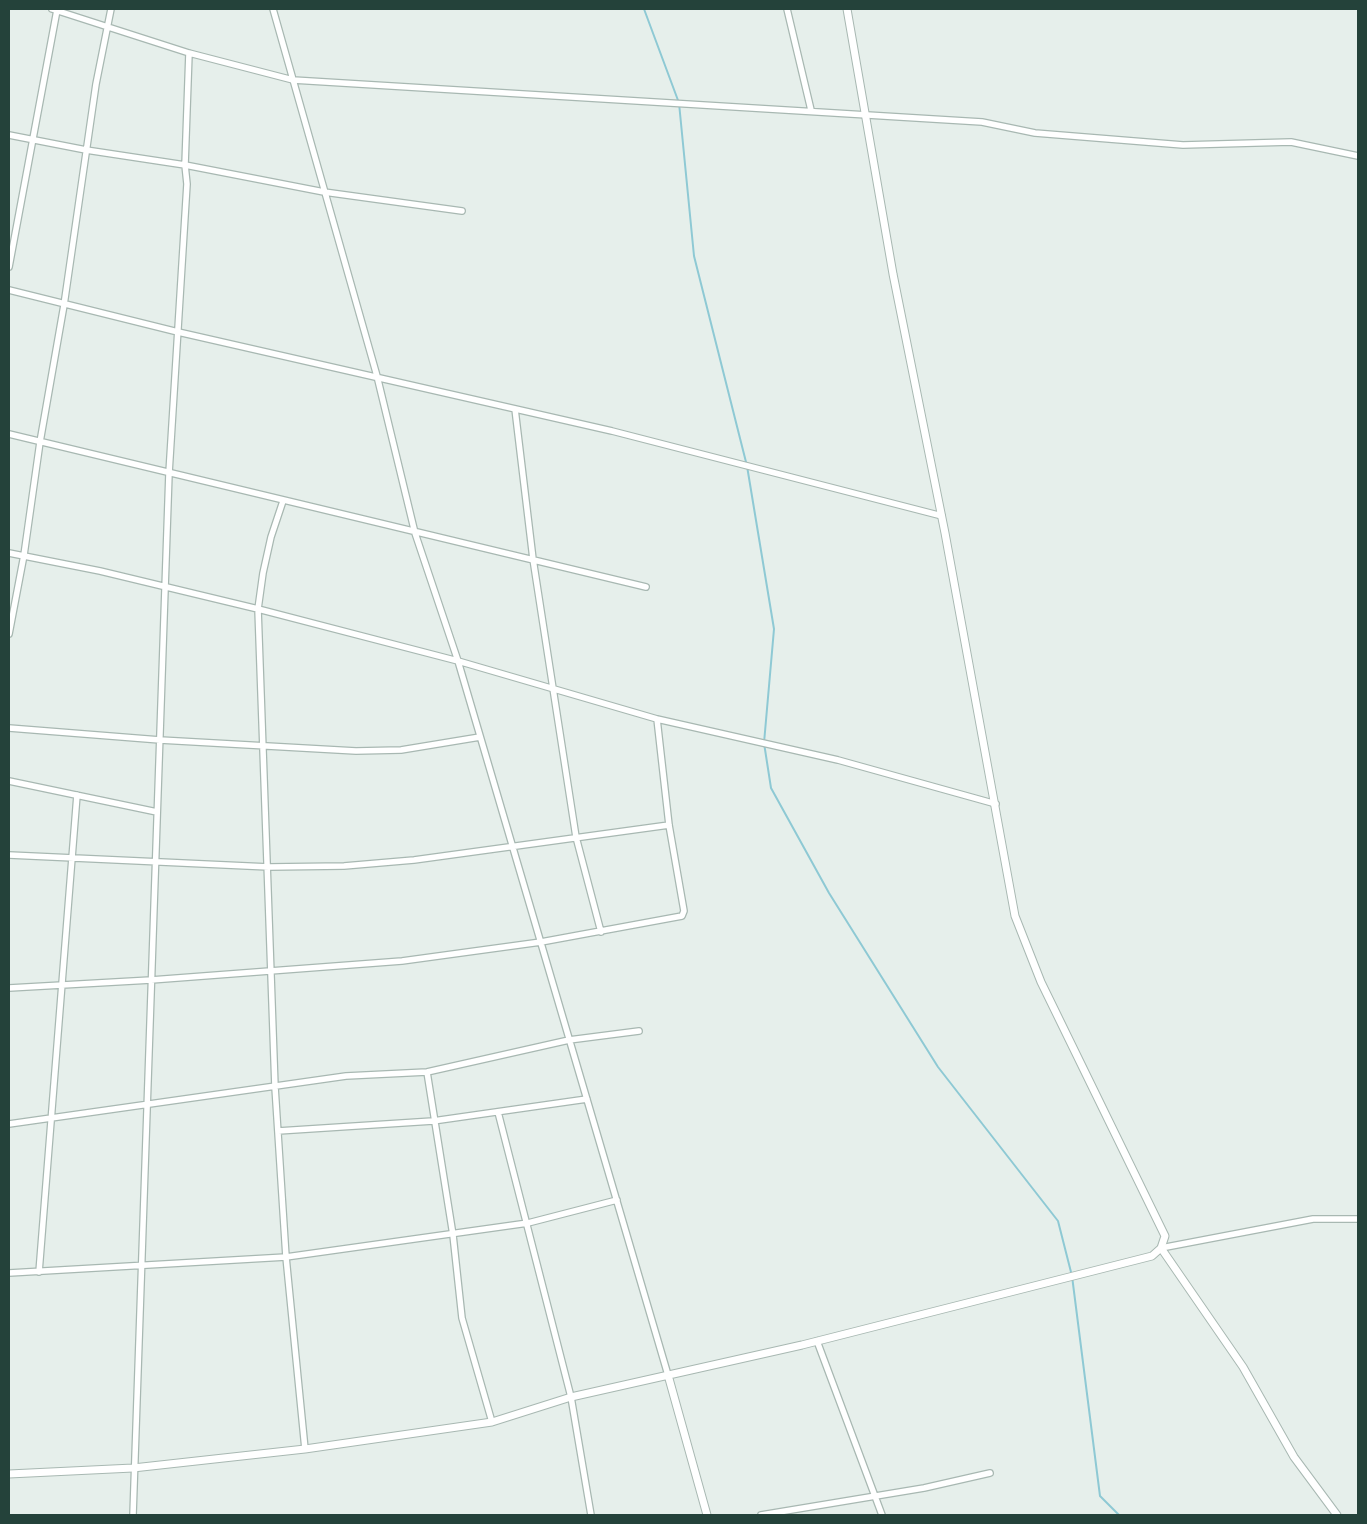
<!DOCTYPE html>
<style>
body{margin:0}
#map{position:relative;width:1367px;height:1524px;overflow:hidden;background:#e6efeb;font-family:Poppins,sans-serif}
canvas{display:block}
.frame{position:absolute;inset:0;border:10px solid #24423a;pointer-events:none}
</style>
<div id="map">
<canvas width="1367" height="1524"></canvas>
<div class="frame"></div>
</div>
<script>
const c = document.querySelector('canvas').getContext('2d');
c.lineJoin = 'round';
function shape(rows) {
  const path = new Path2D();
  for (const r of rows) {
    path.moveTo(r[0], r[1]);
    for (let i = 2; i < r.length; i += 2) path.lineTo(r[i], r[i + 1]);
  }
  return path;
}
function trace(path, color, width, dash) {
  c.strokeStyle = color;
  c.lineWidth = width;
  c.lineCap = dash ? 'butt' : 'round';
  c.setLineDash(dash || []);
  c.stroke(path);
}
trace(shape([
 [644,9,679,103,694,256,747,466,774,629,764,743,771,788,829,893,938,1067,1058,1221,1072,1276,1100,1496,1119,1515]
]), '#8ec9d4', 2);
const minor = shape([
 [52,9,189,53,293,80,982,122,1035,133,1183,145,1291,142,1358,156],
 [273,9,377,376,415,533,458,661,668,1375],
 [787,9,811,110],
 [9,135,86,150,185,165,324,192,462,211],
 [9,267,57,10],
 [9,290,178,332,612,431,942,516],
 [515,409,533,559,576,837,601,932],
 [9,434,646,587],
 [283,501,271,537,263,573,258,609,275,1087,286,1257,305,1449],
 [9,553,100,571,258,609,458,661,657,719,838,760,996,804],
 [9,634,24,555,40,442,64,305,96,84,111,9],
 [9,728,160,740,356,751,401,750,480,737],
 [9,781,157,812],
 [9,855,269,867,344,866,414,860,669,825],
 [9,988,151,980,402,961,541,942,682,916,684,911,669,825,657,719],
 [427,1072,453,1235,462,1318,492,1422],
 [498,1112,571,1397,591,1515],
 [9,1124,346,1076,427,1072,569,1040,639,1031],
 [278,1131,433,1121,587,1099],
 [1161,1248,1313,1219,1358,1219],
 [39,1272,77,795],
 [9,1273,286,1257,528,1223,617,1200],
 [817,1341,882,1515],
 [133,1515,169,473,187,184,185,165,189,53],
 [761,1515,924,1488,990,1473]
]);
const tertiary = shape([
 [1161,1248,1243,1367,1294,1457,1337,1515],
 [668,1375,707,1515],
 [9,1474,133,1468,305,1449,492,1422,571,1397,802,1345,1152,1256,1161,1248,1165,1236,1041,982,1015,916,945,533,893,274,847,9]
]);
trace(minor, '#a8b8b2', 8);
trace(tertiary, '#a8b8b2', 9);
trace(minor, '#fff', 5.5);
trace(tertiary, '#fff', 7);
</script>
